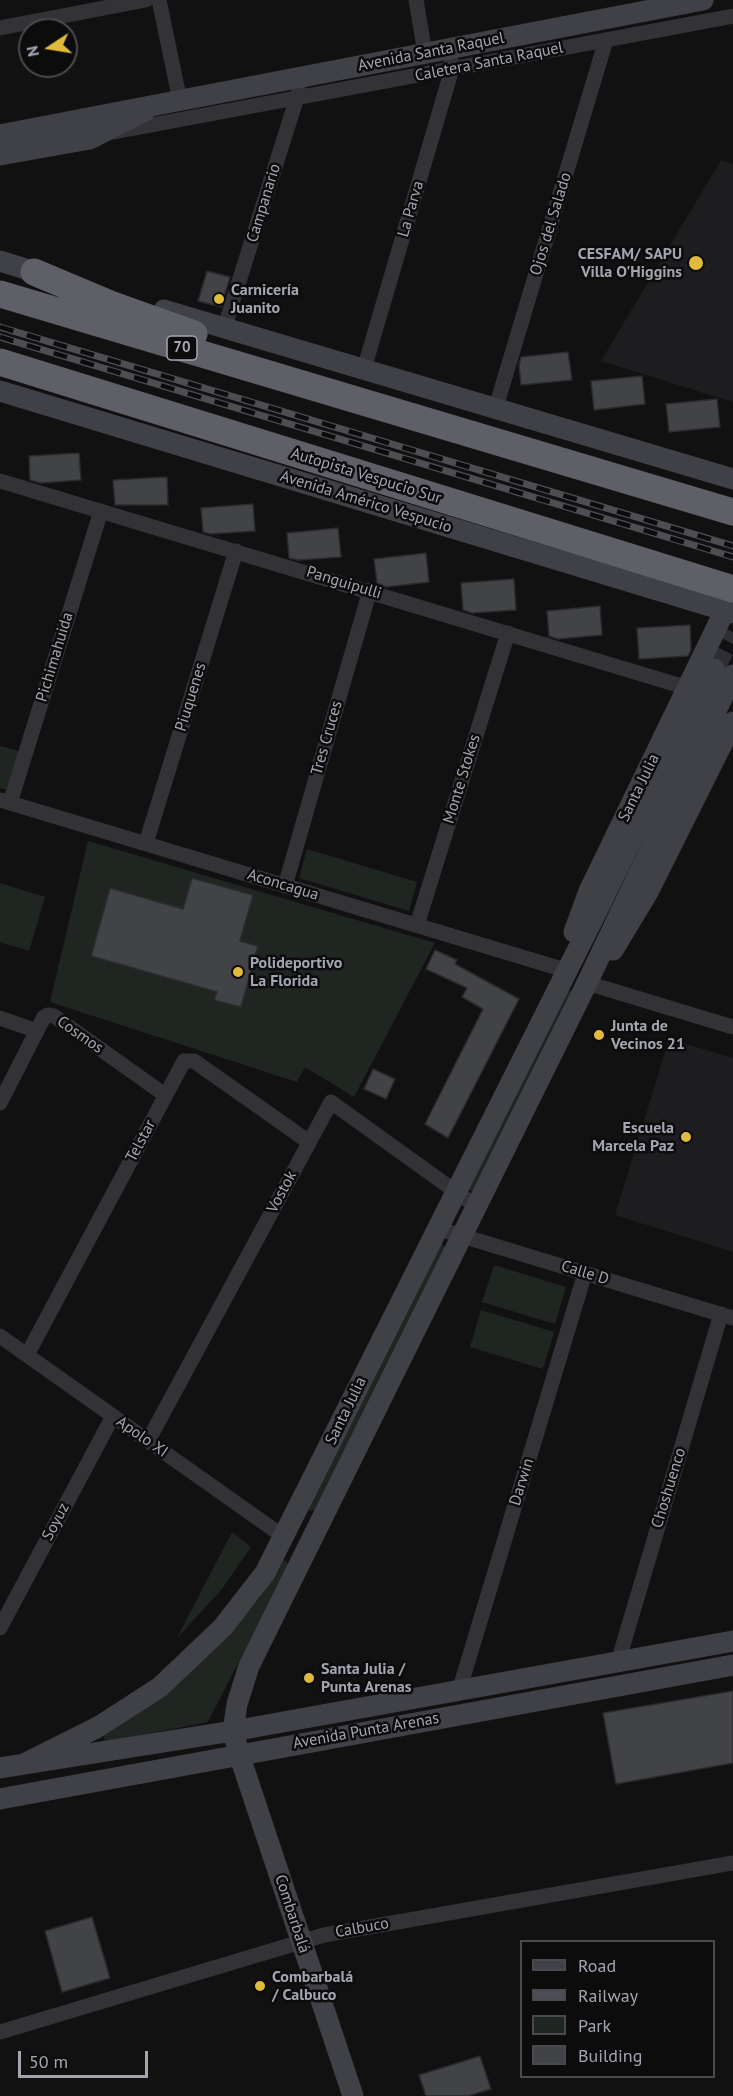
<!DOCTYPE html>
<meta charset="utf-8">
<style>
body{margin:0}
#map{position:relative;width:733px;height:2096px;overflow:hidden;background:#111112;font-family:"PT Sans",sans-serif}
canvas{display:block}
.legend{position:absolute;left:520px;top:1940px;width:195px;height:138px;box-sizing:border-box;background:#0c0c0d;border:2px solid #484a4f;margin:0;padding:8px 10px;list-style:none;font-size:18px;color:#a3a6b1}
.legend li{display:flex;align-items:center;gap:12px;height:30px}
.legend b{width:30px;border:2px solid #484a4f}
.north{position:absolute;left:18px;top:18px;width:60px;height:60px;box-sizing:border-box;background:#0c0c0d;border:2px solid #484a4f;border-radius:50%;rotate:258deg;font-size:16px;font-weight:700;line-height:24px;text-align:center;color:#a3a6b1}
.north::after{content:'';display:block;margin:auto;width:21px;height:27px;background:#dfba3c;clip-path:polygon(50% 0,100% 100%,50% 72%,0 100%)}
.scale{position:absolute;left:18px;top:2051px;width:130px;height:27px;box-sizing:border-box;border:3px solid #a3a6b1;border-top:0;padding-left:8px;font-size:18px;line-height:21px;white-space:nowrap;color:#a3a6b1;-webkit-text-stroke:4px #0c0c0d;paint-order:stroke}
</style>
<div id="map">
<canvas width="733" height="2096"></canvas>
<ul class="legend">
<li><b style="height:8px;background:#404146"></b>Road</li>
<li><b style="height:8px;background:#4d4e53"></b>Railway</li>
<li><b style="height:16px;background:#1f2621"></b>Park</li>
<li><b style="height:16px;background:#424347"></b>Building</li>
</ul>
<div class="north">N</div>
<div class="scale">50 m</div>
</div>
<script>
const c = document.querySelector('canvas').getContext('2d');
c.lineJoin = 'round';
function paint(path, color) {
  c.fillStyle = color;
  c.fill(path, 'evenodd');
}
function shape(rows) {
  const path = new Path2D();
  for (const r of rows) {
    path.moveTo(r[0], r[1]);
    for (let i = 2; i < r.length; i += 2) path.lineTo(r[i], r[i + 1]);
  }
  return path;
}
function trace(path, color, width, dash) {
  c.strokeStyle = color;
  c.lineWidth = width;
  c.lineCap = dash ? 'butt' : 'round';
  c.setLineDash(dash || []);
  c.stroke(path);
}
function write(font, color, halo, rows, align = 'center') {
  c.font = font + ' "PT Sans",sans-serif';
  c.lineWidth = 5;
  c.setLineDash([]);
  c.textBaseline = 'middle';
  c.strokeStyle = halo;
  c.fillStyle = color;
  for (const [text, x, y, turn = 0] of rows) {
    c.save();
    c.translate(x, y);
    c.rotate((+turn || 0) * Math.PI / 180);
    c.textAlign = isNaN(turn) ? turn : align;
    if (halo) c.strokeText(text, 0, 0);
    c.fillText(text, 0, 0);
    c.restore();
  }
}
paint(shape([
 [721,160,733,165,733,402,601,361],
 [669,1039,733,1058,733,1252,615,1215]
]), '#1d1d1f');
paint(shape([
 [0,746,19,751,8,790,0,788],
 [88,841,435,943,354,1097,305,1067,297,1082,50,1002],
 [307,849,417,882,409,911,299,878],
 [0,883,45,897,29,951,0,942],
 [568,988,572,992,473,1191,469,1191,468,1188],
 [439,1244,443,1244,445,1250,315,1510,309,1511,307,1509],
 [494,1265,566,1287,555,1324,482,1302],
 [481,1310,554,1332,543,1369,470,1347],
 [232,1532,251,1547,222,1589,177,1638],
 [284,1560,288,1563,287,1568,208,1722,106,1742,104,1739,104,1733,224,1639,259,1599]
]), '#1f2621');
const building = shape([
 [207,271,230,277,221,307,198,301,207,271],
 [568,352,572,380,521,385,519,365,521,357,568,352],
 [642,376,645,404,594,410,591,381,642,376],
 [717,399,720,427,669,432,666,404,717,399],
 [79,453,81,480,41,483,30,480,29,456,79,453],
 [167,477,168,505,115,505,113,480,167,477],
 [253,504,255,531,211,534,203,532,201,508,253,504],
 [338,528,341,557,298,560,289,558,287,533,338,528],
 [426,553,429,582,386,587,377,583,374,559,426,553],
 [514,579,516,610,472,613,463,610,461,583,514,579],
 [600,606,602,635,558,639,549,636,547,611,600,606],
 [690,625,691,650,688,656,639,659,637,628,690,625],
 [192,878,253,895,240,941,258,946,241,1007,214,1000,217,992,91,956,110,888,183,909,192,878],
 [435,950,457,960,455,964,519,999,448,1138,425,1124,483,1009,462,997,467,988,426,969,435,950],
 [373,1069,395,1079,386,1099,364,1089,373,1069],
 [733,1691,733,1763,616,1784,603,1713,733,1691],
 [92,1917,110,1978,62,1992,45,1931,92,1917],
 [480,2056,491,2089,468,2096,426,2096,419,2075,480,2056]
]);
paint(building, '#424347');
trace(building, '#2b2b2e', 1.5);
trace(shape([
 [714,669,733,632]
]), '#2e2f32', 21, [21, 10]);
trace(shape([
 [159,0,180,101],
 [416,0,425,53],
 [0,28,146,0],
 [114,132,733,16],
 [224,329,299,91],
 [364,369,452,69,451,61],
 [496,407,606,40],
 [0,481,688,688],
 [0,800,565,970],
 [10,803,101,511],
 [146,843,236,551],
 [285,886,370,590],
 [417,925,508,633],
 [587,983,733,1027],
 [0,1018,37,1031],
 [0,1103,44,1017,48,1015,54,1016,165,1095],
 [436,1228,733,1318],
 [0,1336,284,1537],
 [27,1355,184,1061,194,1061,309,1142],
 [148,1441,331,1102,477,1207],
 [0,1628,113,1416],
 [618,1662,721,1314],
 [459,1691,585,1273],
 [0,2032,324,1935,733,1863]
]), '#323237', 15);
trace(shape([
 [0,135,703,0],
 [0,155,90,139,145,111],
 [0,261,48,276],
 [164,310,733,479],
 [0,391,733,613],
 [574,932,589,891,725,610],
 [613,950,648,892,733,722],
 [24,1764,98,1727,160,1687,223,1627,265,1573,600,905,714,669],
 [0,1768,233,1731,733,1641],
 [0,1799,733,1665],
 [353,2096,239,1754,233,1731,237,1704,249,1666,587,983,733,675]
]), '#404146', 21);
trace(shape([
 [34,272,110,304,194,334],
 [0,294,733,512],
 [0,362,733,589]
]), '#5f6067', 27);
const rail = shape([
 [0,327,733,546],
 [0,337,733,557]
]);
trace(rail, '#4d4e53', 7);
trace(rail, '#0c0c0d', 4.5, [14]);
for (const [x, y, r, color] of [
 [696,263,8,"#dfba3c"],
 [219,299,6,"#dfba3c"],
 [238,972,6,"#dfba3c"],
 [599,1035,6,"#dfba3c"],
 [686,1137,6,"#dfba3c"],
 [309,1678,6,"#dfba3c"],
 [260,1986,6,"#dfba3c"]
]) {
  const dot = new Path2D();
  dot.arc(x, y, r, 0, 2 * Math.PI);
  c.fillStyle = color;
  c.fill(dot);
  trace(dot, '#0c0c0d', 2);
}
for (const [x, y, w] of [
 [182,348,30]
]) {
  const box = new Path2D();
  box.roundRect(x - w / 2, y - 12, w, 24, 4.5);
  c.fillStyle = '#0c0c0d';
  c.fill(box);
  trace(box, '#a3a6b1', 1.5);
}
write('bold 15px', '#a3a6b1', null, [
 ["70",182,348]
]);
write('16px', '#a3a6b1', '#0c0c0d', [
 ["Avenida Santa Raquel",431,52,-11],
 ["Caletera Santa Raquel",489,62,-11],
 ["Campanario",264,203,-73],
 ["La Parva",411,209,-74],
 ["Ojos del Salado",551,224,-73],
 ["Autopista Vespucio Sur",366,476,17],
 ["Avenida Américo Vespucio",366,502,17],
 ["Panguipulli",344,583,17],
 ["Pichimahuida",55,657,-73],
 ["Piuquenes",191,697,-73],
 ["Tres Cruces",327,738,-74],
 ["Monte Stokes",462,779,-73],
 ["Santa Julia",639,788,-64],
 ["Aconcagua",283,885,17],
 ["Cosmos",80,1035,35],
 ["Telstar",141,1141,-62],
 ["Vostok",282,1192,-62],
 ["Calle D",585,1273,17],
 ["Santa Julia",346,1411,-64],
 ["Apolo XI",142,1437,35],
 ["Darwin",522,1482,-73],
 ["Choshuenco",669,1488,-73],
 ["Soyuz",56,1522,-62],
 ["Avenida Punta Arenas",366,1731,-10],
 ["Combarbalá",292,1914,72],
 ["Calbuco",362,1928,-10]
]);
write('bold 16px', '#a3a6b1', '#0c0c0d', [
 ["CESFAM/ SAPU",682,254,"right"],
 ["Villa O'Higgins",682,272,"right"],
 ["Carnicería",231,290],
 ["Juanito",231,308],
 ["Polideportivo",250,963],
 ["La Florida",250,981],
 ["Junta de",611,1026],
 ["Vecinos 21",611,1044],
 ["Escuela",674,1128,"right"],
 ["Marcela Paz",674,1146,"right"],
 ["Santa Julia /",321,1669],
 ["Punta Arenas",321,1687],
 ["Combarbalá",272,1977],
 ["/ Calbuco",272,1995]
], 'left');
</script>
